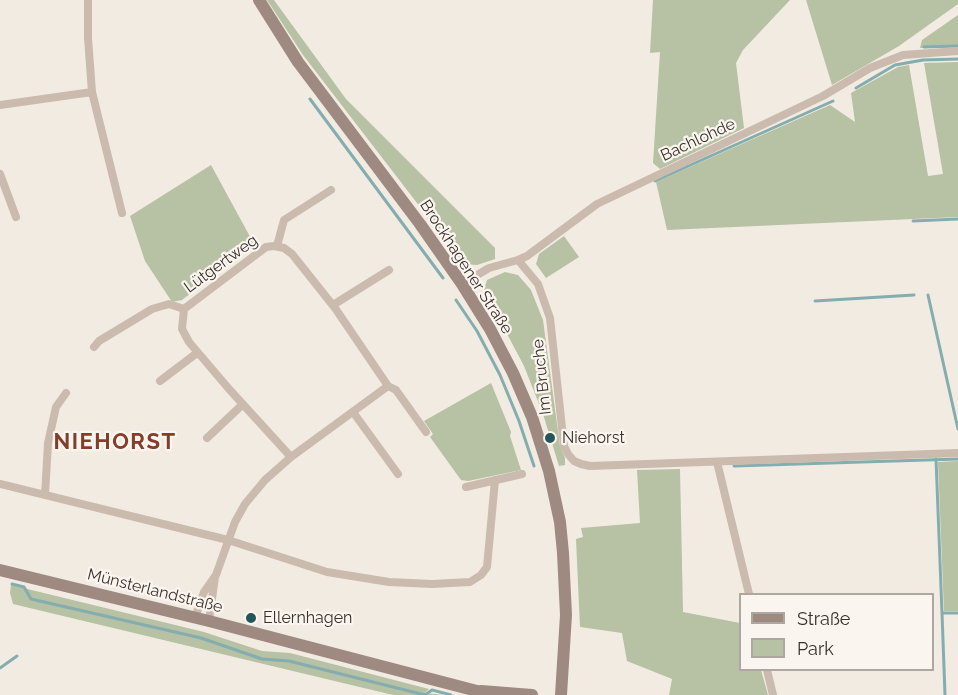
<!DOCTYPE html>
<meta charset="utf-8">
<style>
body{margin:0}
#map{position:relative;width:958px;height:695px;overflow:hidden;background:#f2ebe2;font-family:Raleway,sans-serif}
canvas{display:block}
.legend{position:absolute;left:739px;top:593px;width:195px;height:78px;box-sizing:border-box;background:#faf5ef;border:2px solid #ada6a1;margin:0;padding:8px 10px;list-style:none;font-size:18px;color:#3a302c}
.legend li{display:flex;align-items:center;gap:12px;height:30px}
.legend b{width:30px;border:2px solid #ada6a1}
</style>
<div id="map">
<canvas width="958" height="695"></canvas>
<ul class="legend">
<li><b style="height:8px;background:#9e8a80"></b>Straße</li>
<li><b style="height:16px;background:#b7c1a3"></b>Park</li>
</ul>
</div>
<script>
const c = document.querySelector('canvas').getContext('2d');
c.lineJoin = 'round';
function paint(path, color) {
  c.fillStyle = color;
  c.fill(path, 'evenodd');
}
function shape(rows) {
  const path = new Path2D();
  for (const r of rows) {
    path.moveTo(r[0], r[1]);
    for (let i = 2; i < r.length; i += 2) path.lineTo(r[i], r[i + 1]);
  }
  return path;
}
function trace(path, color, width, dash) {
  c.strokeStyle = color;
  c.lineWidth = width;
  c.lineCap = dash ? 'butt' : 'round';
  c.setLineDash(dash || []);
  c.stroke(path);
}
function write(font, color, halo, rows, align = 'center') {
  c.font = font + ' Raleway,sans-serif';
  c.lineWidth = 4.5;
  c.setLineDash([]);
  c.textBaseline = 'middle';
  c.strokeStyle = halo;
  c.fillStyle = color;
  for (const [text, x, y, turn = 0] of rows) {
    c.save();
    c.translate(x, y);
    c.rotate((+turn || 0) * Math.PI / 180);
    c.textAlign = isNaN(turn) ? turn : align;
    if (halo) c.strokeText(text, 0, 0);
    c.fillText(text, 0, 0);
    c.restore();
  }
}
paint(shape([
 [267,0,274,0,346,99,495,248,495,259,477,265,464,264,303,55],
 [653,0,790,0,743,50,736,63,744,128,660,169,653,163,660,52,650,53],
 [806,0,958,0,958,4,899,46,832,85],
 [958,15,958,47,920,48,922,40],
 [958,62,958,217,667,230,656,182,830,105,855,122,851,93,898,67,909,65,928,176,943,174,924,63],
 [211,165,254,244,182,300,172,302,145,261,130,216],
 [564,236,579,257,546,278,536,264,539,254],
 [505,272,518,275,531,290,543,320,560,446,565,458,565,465,559,466,543,414,524,366,484,290,487,280],
 [491,383,511,432,510,436,521,470,468,481,461,480,430,437,433,434,424,421],
 [958,461,958,611,944,611,938,462],
 [680,469,683,612,740,623,740,670,761,670,768,695,669,695,672,679,627,661,622,633,580,627,576,539,583,537,581,528,640,523,637,470],
 [11,585,204,632,262,651,290,653,429,689,425,693,444,695,393,695,13,604,10,593]
]), '#b7c1a3');
trace(shape([
 [924,47,958,46],
 [856,88,895,65,923,60,958,59],
 [310,99,443,278],
 [655,181,833,101],
 [913,221,958,219],
 [928,295,958,429],
 [456,300,477,331,500,375,519,421,534,466],
 [815,301,914,295],
 [936,459,942,613,958,613],
 [734,466,958,459],
 [12,584,24,587,31,599,201,638,262,659,289,661,425,695,432,690,451,695],
 [942,613,945,695],
 [0,668,17,656]
]), '#83adae', 3);
trace(shape([
 [88,0,88,38,92,92,122,213],
 [0,105,92,92],
 [0,174,16,217],
 [277,246,284,220,331,190],
 [518,260,538,284,550,318,564,446,568,454,574,461,581,464,590,466,958,453],
 [462,284,489,268,518,260,527,256,597,204,823,96,870,68,903,55,958,51],
 [333,305,389,270],
 [94,347,99,341,152,309,169,304,184,309],
 [160,381,197,353],
 [353,412,398,474],
 [207,438,242,405],
 [291,457,229,389,189,342,182,329,184,309,266,247,274,246,284,248,292,254,335,308,388,386,396,390,426,432],
 [717,462,749,594],
 [0,484,228,540,327,572,389,582,432,584,470,582,481,575,487,567,495,480],
 [466,487,522,474],
 [45,495,48,443,56,407,66,393],
 [195,618,204,592,216,575,235,522,245,504,265,480,291,457,388,386],
 [209,621,215,577],
 [767,670,773,695]
]), '#cabbae', 8);
trace(shape([
 [259,0,298,62,420,224,462,284,490,329,513,373,532,417,549,471,560,522,563,553,566,615,561,695],
 [0,570,209,621,477,691,487,695],
 [481,691,532,695]
]), '#9e8a80', 12);
for (const [x, y, r, color] of [
 [550,438,6,"#245659"],
 [251,618,6,"#245659"]
]) {
  const dot = new Path2D();
  dot.arc(x, y, r, 0, 2 * Math.PI);
  c.fillStyle = color;
  c.fill(dot);
  trace(dot, '#faf5ef', 2);
}
write('16px', '#3a302c', '#faf5ef', [
 ["Bachlohde",698,140,-25],
 ["Lütgertweg",221,264,-36],
 ["Brockhagener Straße",466,267,57],
 ["Im Bruche",542,377,-96],
 ["Münsterlandstraße",155,591,14]
]);
write('16px', '#3a302c', '#faf5ef', [
 ["Niehorst",562,438],
 ["Ellernhagen",263,618]
], 'left');
c.letterSpacing = '1.5px';
write('bold 22px', '#843e2a', '#faf5ef', [
 ["NIEHORST",115,442]
]);
c.letterSpacing = '0px';
</script>
